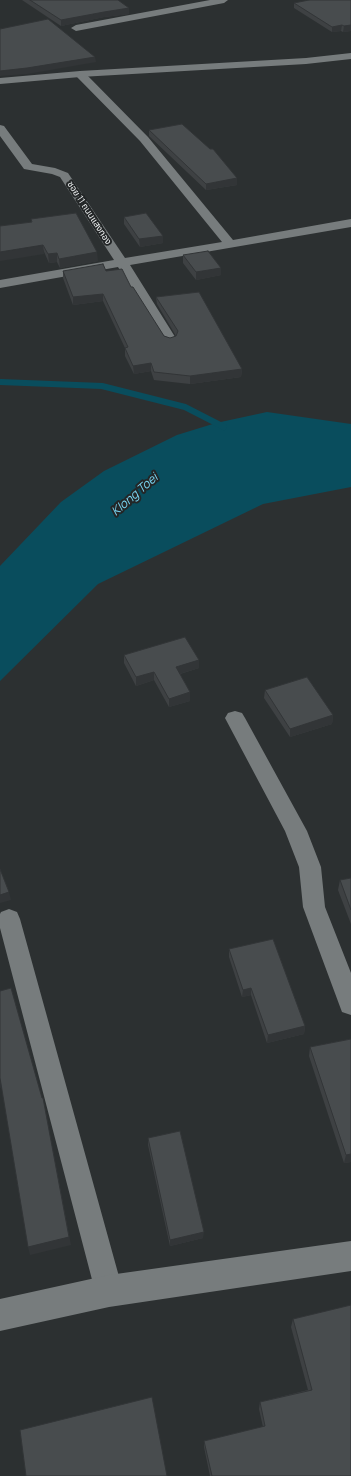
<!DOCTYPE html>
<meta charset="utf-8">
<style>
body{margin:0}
canvas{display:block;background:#2c3031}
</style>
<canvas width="351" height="1476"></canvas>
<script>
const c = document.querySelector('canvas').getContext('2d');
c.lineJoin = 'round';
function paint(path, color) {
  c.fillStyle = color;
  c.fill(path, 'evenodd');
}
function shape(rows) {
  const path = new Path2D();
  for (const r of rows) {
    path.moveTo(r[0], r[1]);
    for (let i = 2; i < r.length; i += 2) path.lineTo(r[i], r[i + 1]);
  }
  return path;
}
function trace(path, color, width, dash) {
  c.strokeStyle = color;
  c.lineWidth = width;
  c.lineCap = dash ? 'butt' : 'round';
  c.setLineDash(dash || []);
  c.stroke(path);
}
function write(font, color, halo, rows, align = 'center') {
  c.font = font + ' Manrope,"Noto Sans Thai",sans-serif';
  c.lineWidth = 4;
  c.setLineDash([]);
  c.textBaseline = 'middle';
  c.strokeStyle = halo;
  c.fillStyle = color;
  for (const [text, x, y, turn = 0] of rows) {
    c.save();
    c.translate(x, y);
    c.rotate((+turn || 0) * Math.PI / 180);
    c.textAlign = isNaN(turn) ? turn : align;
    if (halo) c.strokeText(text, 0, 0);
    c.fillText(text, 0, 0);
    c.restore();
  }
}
paint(shape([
 [267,412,351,424,351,487,263,504,98,584,0,681,0,566,61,502,104,471,177,435,216,423]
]), '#094d5d');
trace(shape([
 [0,382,4,382]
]), '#094d5d', 4.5);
trace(shape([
 [0,382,102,386,185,407,224,427]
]), '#094d5d', 6);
paint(shape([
 [210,0,228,0,224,3,76,31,71,28,76,25,210,0],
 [80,71,84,72,148,137,233,240,351,219,351,227,130,265,177,340,175,343,170,344,165,343,163,340,118,267,0,288,0,280,114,260,60,177,52,174,24,169,0,136,0,125,4,126,32,164,55,168,68,173,125,258,222,242,140,141,76,76,75,74,80,71],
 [235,711,242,713,245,718,307,831,321,867,325,907,351,973,351,1015,342,1012,339,1004,303,907,299,867,285,831,225,718,228,713,235,711],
 [9,909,17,912,20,919,123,1291,119,1301,109,1305,99,1301,95,1291,0,928,0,914,1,912,9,909]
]), '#777c7d');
paint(shape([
 [351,53,351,59,306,64,80,77,0,84,0,78,80,71,306,58,351,53],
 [351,1241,351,1271,109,1307,0,1331,0,1299,109,1275,351,1241]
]), '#777c7d');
paint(shape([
 [22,0,118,0,129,14,104,17,61,26],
 [351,0,351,31,343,32,341,31,332,32,294,8,294,3],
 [149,130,237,178,237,185,206,190,149,136],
 [124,217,163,236,163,243,140,247,124,224],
 [31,219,98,261,60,268,57,262,49,263,31,222],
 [183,255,221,275,196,280,183,263],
 [63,271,106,271,131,287,164,336,170,338,176,336,157,304,156,297,242,369,241,377,190,384,154,380,151,371,134,374,125,356,125,348,103,301,73,305,63,278],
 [124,655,199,668,180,674,190,692,190,701,169,707,154,680,136,686,124,663],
 [265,690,333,715,332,724,290,737,264,698],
 [351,878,351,924,338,890,340,880],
 [229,949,305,1026,304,1034,267,1043,251,995,242,997,229,957],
 [351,1039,351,1162,344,1163,309,1056,310,1047],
 [148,1138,203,1238,170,1246,148,1145],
 [293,1319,351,1476,210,1476,204,1447,204,1441,263,1427,259,1409,260,1402,308,1390,291,1327]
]), '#3e4143');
paint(shape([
 [129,8,129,14,104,17,61,26,61,20,104,12],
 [342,25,341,31,332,32,332,27],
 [351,25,351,31,343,32,344,26],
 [95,57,96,62,27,74,0,76,0,71],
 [237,178,237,185,206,190,206,184],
 [163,236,163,243,140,247,139,239],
 [43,245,44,254,0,261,0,252],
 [97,252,98,261,60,268,59,259],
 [57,253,57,262,49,263,48,254],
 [221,268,221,275,196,280,196,272],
 [103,294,103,301,73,305,73,297],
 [151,363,151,371,134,374,133,366],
 [242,369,241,377,190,384,190,376],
 [199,660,199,668,176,675,176,667],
 [154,672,154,680,136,686,136,677],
 [190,692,190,701,169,707,169,699],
 [333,715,332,724,290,737,290,729],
 [9,892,11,900,0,903,0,895],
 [251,988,251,995,242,997,243,990],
 [305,1026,304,1034,267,1043,268,1035],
 [0,1078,2,1087,0,1088],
 [43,1098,71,1245,30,1255,28,1247],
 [351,1154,351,1162,344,1163,346,1155],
 [204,1232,203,1238,170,1246,170,1240]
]), '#323537');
const building = shape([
 [30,0,118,0,129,8,104,12,61,20,30,0],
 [309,0,351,0,351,25,344,26,342,25,332,27,294,3,309,0],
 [48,19,95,57,27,68,0,71,0,29,48,19],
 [182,124,210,149,213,149,237,178,206,184,149,130,182,124],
 [76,213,97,252,59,259,57,253,48,254,43,245,0,252,0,226,32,222,31,219,76,213],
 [146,213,163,236,139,239,124,217,146,213],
 [208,251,221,268,196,272,183,255,208,251],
 [103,264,106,271,122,269,131,287,133,287,164,336,170,338,176,336,178,331,156,297,199,292,242,369,190,376,154,372,151,363,133,366,125,348,128,347,103,294,73,297,63,271,103,264],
 [185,637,199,660,176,667,190,692,169,699,154,672,136,677,124,655,185,637],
 [307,677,333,715,290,729,265,690,307,677],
 [0,869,9,892,0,895,0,869],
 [351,878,351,910,340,880,351,878],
 [273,939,305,1026,268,1035,251,988,243,990,229,949,273,939],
 [11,988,42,1098,43,1098,69,1237,28,1247,0,1078,0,991,11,988],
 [351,1039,351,1154,346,1155,310,1047,351,1039],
 [180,1131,204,1232,170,1240,148,1138,180,1131],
 [351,1305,351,1476,212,1476,204,1441,265,1426,260,1402,312,1390,293,1319,351,1305],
 [152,1397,167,1476,26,1476,20,1430,152,1397]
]);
paint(building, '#484c4e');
trace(building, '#323537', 1);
write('9px', '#eceff0', '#232627', [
 ["ซอย 11 ถนนแสงทอง",89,213,57]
]);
write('italic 12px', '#7ad7f4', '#232627', [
 ["Klong Toei",135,495,-41]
]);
</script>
